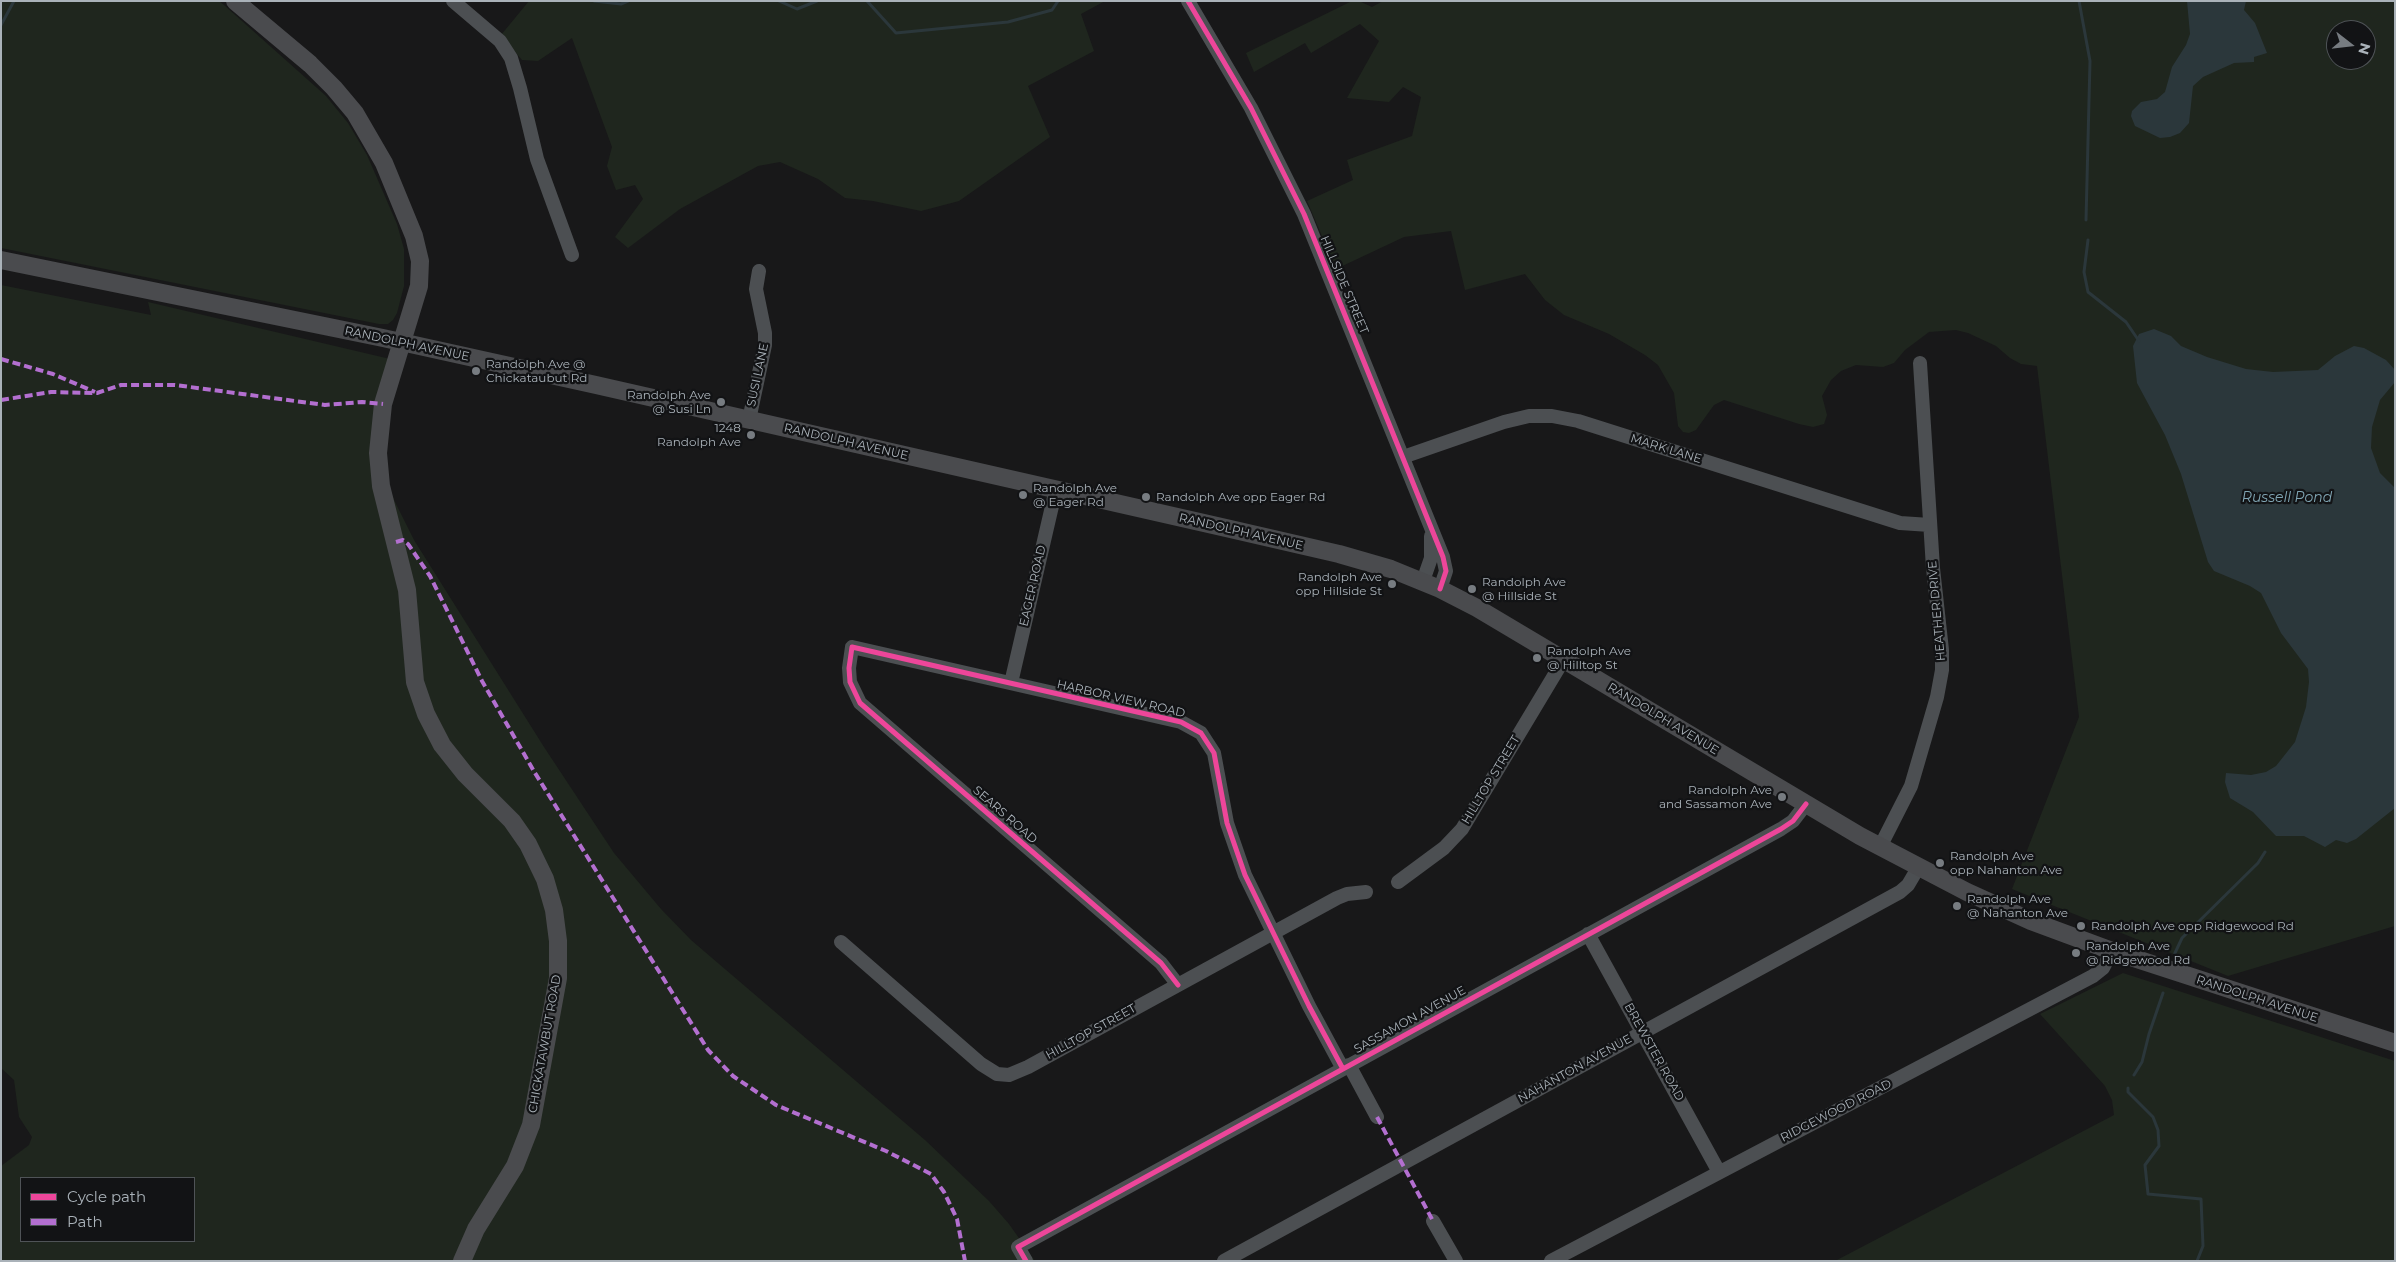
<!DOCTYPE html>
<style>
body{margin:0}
#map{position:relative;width:2396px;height:1262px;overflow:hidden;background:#181819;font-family:Montserrat,sans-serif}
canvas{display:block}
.frame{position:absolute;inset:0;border:2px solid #aab2b9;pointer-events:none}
.legend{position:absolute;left:20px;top:1177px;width:175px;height:65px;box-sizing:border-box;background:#121315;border:1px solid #4f5357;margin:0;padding:6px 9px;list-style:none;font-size:15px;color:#aab2b9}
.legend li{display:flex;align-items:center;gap:10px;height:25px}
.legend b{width:25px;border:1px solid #4f5357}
.north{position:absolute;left:2326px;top:20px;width:50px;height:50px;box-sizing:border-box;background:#121315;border:1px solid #4f5357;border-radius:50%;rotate:106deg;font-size:14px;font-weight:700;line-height:20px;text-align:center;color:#aab2b9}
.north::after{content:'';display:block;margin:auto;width:18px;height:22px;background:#777c81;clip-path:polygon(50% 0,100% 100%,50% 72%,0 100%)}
</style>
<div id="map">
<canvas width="2396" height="1262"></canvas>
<div class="frame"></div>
<ul class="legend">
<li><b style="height:6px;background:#ed469a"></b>Cycle path</li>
<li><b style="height:6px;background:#b36fd0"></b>Path</li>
</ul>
<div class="north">N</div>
</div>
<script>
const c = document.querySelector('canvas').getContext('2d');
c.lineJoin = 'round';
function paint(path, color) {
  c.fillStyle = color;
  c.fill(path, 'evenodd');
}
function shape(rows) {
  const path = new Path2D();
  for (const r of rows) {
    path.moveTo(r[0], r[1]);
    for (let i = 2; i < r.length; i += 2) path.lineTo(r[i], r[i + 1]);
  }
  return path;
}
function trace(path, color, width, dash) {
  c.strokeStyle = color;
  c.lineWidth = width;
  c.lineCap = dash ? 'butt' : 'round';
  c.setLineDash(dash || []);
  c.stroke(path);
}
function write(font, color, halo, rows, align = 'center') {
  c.font = font + ' Montserrat,sans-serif';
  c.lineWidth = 4.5;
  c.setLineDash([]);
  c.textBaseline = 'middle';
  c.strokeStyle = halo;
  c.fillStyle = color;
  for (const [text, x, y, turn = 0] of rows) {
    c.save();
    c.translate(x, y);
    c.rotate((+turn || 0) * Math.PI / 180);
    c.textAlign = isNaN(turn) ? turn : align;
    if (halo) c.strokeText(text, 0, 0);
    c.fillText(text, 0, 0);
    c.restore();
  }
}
paint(shape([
 [1,1,219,1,224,5,326,96,348,123,367,155,397,224,404,249,404,286,397,313,393,320,388,324,379,324,1,248],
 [529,1,1105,1,1081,14,1094,51,1028,86,1050,137,959,201,921,211,873,201,845,198,818,179,780,162,758,166,680,209,628,248,615,237,643,199,635,185,616,190,607,166,612,147,572,38,538,61,522,60,501,35],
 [1352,1,1359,1,1372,7,1383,1,2395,1,2395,926,2228,976,2012,889,2079,717,2037,366,2021,364,2010,358,1996,346,1968,333,1956,330,1929,332,1905,350,1894,363,1883,367,1856,365,1841,371,1831,380,1822,396,1827,415,1824,424,1813,427,1799,424,1724,400,1714,405,1696,430,1689,433,1683,432,1678,426,1674,393,1658,365,1645,355,1609,334,1564,315,1545,300,1525,274,1465,290,1451,231,1404,237,1336,269,1307,201,1353,180,1347,160,1412,136,1421,97,1403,87,1389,102,1347,98,1379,41,1360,24,1311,53,1305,43,1254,72,1246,53],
 [2336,30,2366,30,2366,60,2336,60],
 [1,285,151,315,148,302,403,362,390,405,383,444,388,484,395,502,414,540,544,747,614,853,661,909,691,940,925,1140,989,1201,1009,1224,1035,1261,1,1261,1,1166,29,1145,32,1137,19,1117,14,1080,1,1068],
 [21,1178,194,1178,194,1241,21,1241],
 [2123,973,2395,1061,2395,1261,1835,1261,2114,1115,2112,1100,2105,1086,2040,1014]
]), '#1f261e');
paint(shape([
 [2187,1,2246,1,2244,10,2255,23,2267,53,2254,57,2254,62,2234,63,2203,77,2193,86,2189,123,2180,133,2170,137,2160,138,2135,126,2131,116,2132,111,2141,102,2157,99,2165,92,2172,67,2186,45,2190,34],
 [2154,329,2171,336,2181,346,2207,357,2246,369,2273,372,2318,370,2335,356,2354,346,2364,348,2386,360,2395,370,2395,382,2380,400,2372,427,2371,448,2380,473,2395,488,2395,808,2356,839,2347,843,2336,840,2325,847,2304,836,2276,836,2253,812,2230,798,2225,782,2226,773,2251,775,2266,772,2276,766,2295,742,2306,707,2309,682,2308,669,2281,633,2261,593,2250,586,2214,571,2208,562,2181,474,2165,435,2137,383,2133,346,2139,334]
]), '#2b373b');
trace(shape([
 [594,1,621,4,628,1],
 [779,1,797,9,817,1],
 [867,1,896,33,1008,22,1052,10,1058,1],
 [2079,1,2090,61,2086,220],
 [1,25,14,1],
 [2088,240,2084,272,2088,292,2126,322,2139,341],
 [2175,953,2182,938,2258,863,2265,852],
 [2134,1075,2142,1062,2149,1034,2163,993],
 [2128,1088,2128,1092,2153,1117,2158,1130,2159,1146,2145,1165,2148,1194,2201,1199,2203,1246,2197,1261]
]), '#2b373b', 3);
trace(shape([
 [453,1,500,41,511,58,520,88,537,159,572,255],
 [1188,1,1251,108,1304,214,1443,557,1446,571,1440,589],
 [749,420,765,345,765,333,756,289,759,271],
 [1403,457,1504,422,1529,416,1552,416,1578,421,1900,523,1930,525],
 [1423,581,1431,558,1431,536],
 [1011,683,1056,489],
 [1880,847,1911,786,1937,697,1942,670,1942,650,1933,568,1920,363],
 [1398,882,1444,848,1462,829,1564,659],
 [1588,934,1719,1172],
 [841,942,981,1064,997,1074,1009,1075,1028,1067,1337,898,1347,894,1366,892],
 [1178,985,1161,963,860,703,850,682,849,668,852,647,1181,722,1201,733,1214,753,1227,823,1245,875,1309,1006,1343,1069],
 [1349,1065,1377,1117],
 [1433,1221,1456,1261],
 [1026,1261,1018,1247,1781,829,1793,821,1806,804],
 [1224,1261,1900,892,1908,885,1918,868],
 [1551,1261,2093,976,2103,968,2112,951]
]), '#4c4f52', 14);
trace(shape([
 [235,1,310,64,334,88,355,113,384,163,414,236,420,261,419,286,383,404,378,453,381,486,407,590,415,682,426,714,442,745,465,774,512,821,528,844,545,879,554,910,558,941,558,978,531,1125,515,1166,476,1229,462,1261],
 [1,260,383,338,596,385,1226,528,1339,554,1391,569,1440,589,1477,608,1860,836,1967,892,2031,921,2112,951,2395,1043]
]), '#4a4b4e', 18);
trace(shape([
 [1,359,53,374,95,392],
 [1,400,51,392,97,393,121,385,175,385,325,405,362,402,383,404],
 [396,542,403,540,408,544,430,576,482,681,535,773,708,1050,733,1076,776,1105,886,1151,931,1174,944,1192,957,1219,965,1261],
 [1377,1117,1433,1221]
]), '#b36fd0', 4, [8, 4]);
trace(shape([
 [1188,1,1251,108,1304,214,1443,557,1446,571,1440,589],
 [1178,985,1161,963,860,703,850,682,849,668,852,647,1181,722,1201,733,1214,753,1227,823,1245,875,1309,1006,1343,1069],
 [1026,1261,1018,1247,1781,829,1793,821,1806,804]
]), '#ed469a', 5);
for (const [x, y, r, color] of [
 [476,371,5,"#777c81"],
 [721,402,5,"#777c81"],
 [751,435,5,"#777c81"],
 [1023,495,5,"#777c81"],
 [1146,497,5,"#777c81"],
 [1392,584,5,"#777c81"],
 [1472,589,5,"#777c81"],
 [1537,658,5,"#777c81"],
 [1782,797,5,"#777c81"],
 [1940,863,5,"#777c81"],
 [1957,906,5,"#777c81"],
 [2081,926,5,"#777c81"],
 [2076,953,5,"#777c81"]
]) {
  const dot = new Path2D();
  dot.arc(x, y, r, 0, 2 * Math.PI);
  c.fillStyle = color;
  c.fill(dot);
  trace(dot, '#121315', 2);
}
write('12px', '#aab2b9', '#121315', [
 ["HILLSIDE STREET",1344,285,67],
 ["RANDOLPH AVENUE",407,344,12],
 ["SUSI LANE",758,375,-78],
 ["RANDOLPH AVENUE",846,442,13],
 ["MARK LANE",1666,449,17],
 ["RANDOLPH AVENUE",1241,532,13],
 ["EAGER ROAD",1033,586,-77],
 ["HEATHER DRIVE",1937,611,-95],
 ["HARBOR VIEW ROAD",1121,699,13],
 ["RANDOLPH AVENUE",1663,719,31],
 ["HILLTOP STREET",1491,780,-59],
 ["SEARS ROAD",1005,815,41],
 ["RANDOLPH AVENUE",2257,999,18],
 ["SASSAMON AVENUE",1410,1020,-29],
 ["HILLTOP STREET",1091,1032,-29],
 ["CHICKATAWBUT ROAD",545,1044,-80],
 ["BREWSTER ROAD",1654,1052,61],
 ["NAHANTON AVENUE",1575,1069,-29],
 ["RIDGEWOOD ROAD",1836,1111,-27]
]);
write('12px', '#aab2b9', '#121315', [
 ["Randolph Ave @",486,364],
 ["Chickataubut Rd",486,378],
 ["Randolph Ave",711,395,"right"],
 ["@ Susi Ln",711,409,"right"],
 ["1248",741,428,"right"],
 ["Randolph Ave",741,442,"right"],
 ["Randolph Ave",1033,488],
 ["@ Eager Rd",1033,502],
 ["Randolph Ave opp Eager Rd",1156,497],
 ["Randolph Ave",1382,577,"right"],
 ["opp Hillside St",1382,591,"right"],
 ["Randolph Ave",1482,582],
 ["@ Hillside St",1482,596],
 ["Randolph Ave",1547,651],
 ["@ Hilltop St",1547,665],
 ["Randolph Ave",1772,790,"right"],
 ["and Sassamon Ave",1772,804,"right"],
 ["Randolph Ave",1950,856],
 ["opp Nahanton Ave",1950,870],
 ["Randolph Ave",1967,899],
 ["@ Nahanton Ave",1967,913],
 ["Randolph Ave opp Ridgewood Rd",2091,926],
 ["Randolph Ave",2086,946],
 ["@ Ridgewood Rd",2086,960]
], 'left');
write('italic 14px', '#81a6b4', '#121315', [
 ["Russell Pond",2287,498]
]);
</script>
